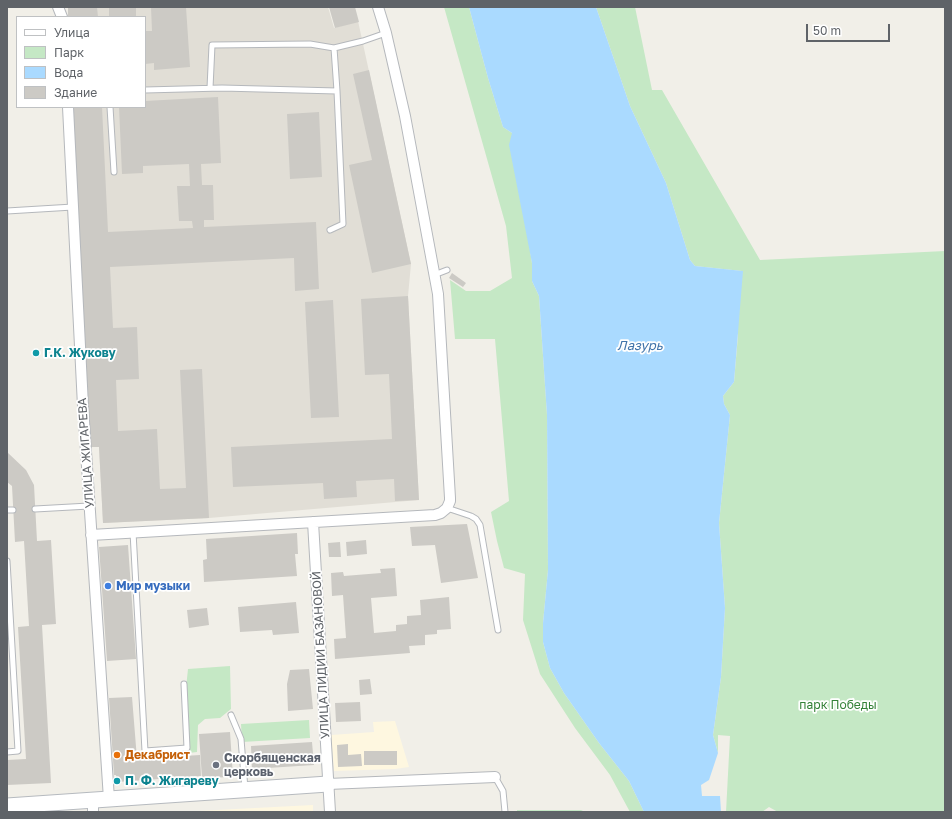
<!DOCTYPE html>
<meta charset="utf-8">
<style>
body{margin:0}
#map{position:relative;width:952px;height:819px;overflow:hidden;background:#f1efe8;font-family:"Golos Text",sans-serif}
canvas{display:block}
.frame{position:absolute;inset:0;border:8px solid #5f6368;pointer-events:none}
.legend{position:absolute;left:16px;top:16px;width:130px;height:92px;box-sizing:border-box;background:#fff;border:1px solid #bfc1c3;margin:0;padding:5px 7px;list-style:none;font-size:12px;color:#5f6368}
.legend li{display:flex;align-items:center;gap:8px;height:20px}
.legend b{width:20px;border:1px solid #bfc1c3}
.scale{position:absolute;left:806px;top:24px;width:84px;height:18px;box-sizing:border-box;border:2px solid #5f6368;border-top:0;padding-left:5px;font-size:12px;line-height:14px;white-space:nowrap;color:#5f6368;-webkit-text-stroke:3px #fff;paint-order:stroke}
</style>
<div id="map">
<canvas width="952" height="819"></canvas>
<div class="frame"></div>
<ul class="legend">
<li><b style="height:5px;background:#fff"></b>Улица</li>
<li><b style="height:11px;background:#c5e8c5"></b>Парк</li>
<li><b style="height:11px;background:#aadaff"></b>Вода</li>
<li><b style="height:11px;background:#cccac5"></b>Здание</li>
</ul>
<div class="scale">50 m</div>
</div>
<script>
const c = document.querySelector('canvas').getContext('2d');
c.lineJoin = 'round';
function paint(path, color) {
  c.fillStyle = color;
  c.fill(path, 'evenodd');
}
function shape(rows) {
  const path = new Path2D();
  for (const r of rows) {
    path.moveTo(r[0], r[1]);
    for (let i = 2; i < r.length; i += 2) path.lineTo(r[i], r[i + 1]);
  }
  return path;
}
function trace(path, color, width, dash) {
  c.strokeStyle = color;
  c.lineWidth = width;
  c.lineCap = dash ? 'butt' : 'round';
  c.setLineDash(dash || []);
  c.stroke(path);
}
function write(font, color, halo, rows, align = 'center') {
  c.font = font + ' "Golos Text",sans-serif';
  c.lineWidth = 3.5;
  c.setLineDash([]);
  c.textBaseline = 'middle';
  c.strokeStyle = halo;
  c.fillStyle = color;
  for (const [text, x, y, turn = 0] of rows) {
    c.save();
    c.translate(x, y);
    c.rotate((+turn || 0) * Math.PI / 180);
    c.textAlign = isNaN(turn) ? turn : align;
    if (halo) c.strokeText(text, 0, 0);
    c.fillText(text, 0, 0);
    c.restore();
  }
}
paint(shape([
 [395,721,409,767,395,769,334,771,331,735,374,732,373,722],
 [313,805,313,812,178,812]
]), '#fef7e0');
paint(shape([
 [68,7,328,7,334,28,358,21,411,264,408,296,419,500,209,518,103,523,99,447,90,447,73,107,145,107,145,17,68,17]
]), '#e1ded6');
paint(shape([
 [444,7,469,7,488,78,503,127,512,133,532,263,532,281,539,296,547,415,548,570,543,623,543,642,550,668,564,693,599,743,629,781,644,812,630,812,610,775,575,728,540,674,523,620,525,574,504,568,497,541,491,512,509,501,495,339,455,339,450,280,466,291,490,291,512,278,506,226],
 [596,7,635,7,652,90,662,90,760,260,945,251,945,812,778,812,769,807,762,812,726,812,730,736,718,735,718,753,713,735,721,677,725,608,719,523,730,415,724,404,723,396,734,382,738,335,735,327,742,271,695,266,690,260,666,183,630,106],
 [230,666,231,709,220,718,205,719,198,725,197,752,189,753,186,688,188,669],
 [309,720,310,738,242,742,241,724],
 [517,810,581,810,585,812,517,812]
]), '#c5e8c5');
paint(shape([
 [469,7,596,7,630,106,666,183,690,260,695,266,743,271,734,382,723,396,724,404,730,415,719,523,725,608,721,677,713,735,718,753,709,780,701,785,702,796,720,796,721,812,644,812,629,781,599,743,564,693,550,668,543,642,543,623,548,570,547,415,539,296,532,281,532,263,509,145,512,133,503,127,488,78]
]), '#aadaff');
paint(shape([
 [68,7,97,7,98,17,68,17],
 [109,7,136,7,136,17,109,17],
 [151,7,186,7,190,67,154,70,154,63,145,64,145,31,152,31],
 [329,7,355,7,359,22,335,28],
 [369,70,411,264,372,273,349,165,372,160,353,74],
 [218,97,221,163,201,164,202,185,213,185,214,220,204,220,204,227,316,222,319,289,295,291,294,258,110,267,113,328,137,327,139,379,116,380,118,431,157,429,160,489,186,488,180,370,202,369,209,518,103,523,99,447,90,447,73,107,102,107,108,232,193,228,192,221,179,221,177,186,190,186,189,164,143,166,143,173,122,174,119,107,145,107,145,101],
 [319,112,322,177,290,179,287,114],
 [452,273,466,283,463,287,449,278],
 [408,296,419,500,395,501,394,479,356,481,357,497,324,499,323,483,233,487,231,447,392,439,389,374,365,375,361,299],
 [333,300,339,417,311,418,305,302],
 [7,452,26,470,34,485,37,541,51,540,56,624,42,625,51,783,7,785,7,760,26,759,18,627,29,626,24,541,15,542,12,486,7,482],
 [467,524,478,578,441,583,435,545,412,546,410,527],
 [297,533,298,554,295,554,297,576,204,582,203,560,207,559,206,539],
 [366,540,367,554,347,556,346,542],
 [340,542,341,557,329,557,328,543],
 [128,545,136,659,107,661,99,547],
 [395,568,397,596,371,598,374,633,396,631,396,625,407,624,407,616,421,615,420,600,449,597,451,629,437,630,437,634,425,635,425,645,409,646,410,653,335,659,334,639,346,638,343,595,332,596,331,573,343,572,344,576,381,573,380,569],
 [296,602,299,633,273,635,272,630,240,632,238,607],
 [207,608,209,625,189,628,187,610],
 [309,669,313,709,288,711,287,684,290,670],
 [370,679,372,694,360,695,359,680],
 [132,697,137,759,200,755,201,776,117,782,116,775,114,775,109,698],
 [360,702,361,721,336,722,335,703],
 [230,732,233,777,202,778,199,734],
 [312,742,314,765,252,769,251,746],
 [348,744,348,755,361,754,362,766,338,767,337,745],
 [364,751,397,751,397,765,364,765]
]), '#cccac5');
const lane = shape([
 [210,88,212,45,310,44,334,48],
 [145,90,222,88,337,91,334,48,363,41,386,33],
 [110,107,114,172],
 [7,211,73,207],
 [330,230,343,224,337,91],
 [434,275,447,270],
 [447,508,471,516,476,519,480,525,498,630],
 [35,509,89,506],
 [7,510,13,510],
 [133,532,145,751,187,748,184,684],
 [7,561,18,751,7,752],
 [231,715,241,739,245,789],
 [495,777,503,791,505,812]
]);
const street = shape([
 [58,7,62,17],
 [68,107,83,406,109,799],
 [313,522,330,812],
 [91,535,435,515,441,513,447,508,450,501,450,498,438,294,405,116,386,33,378,7],
 [328,784,495,777],
 [93,800,93,812]
]);
const secondary = shape([
 [7,806,328,784]
]);
trace(lane, '#b5b8bc', 7);
trace(street, '#b5b8bc', 12);
trace(secondary, '#b6babf', 17);
trace(lane, '#fff', 5);
trace(street, '#fff', 10);
trace(secondary, '#fff', 15);
for (const [x, y, r, color] of [
 [36,353,4,"#0f9aa8"],
 [108,586,4,"#3f7fe0"],
 [117,755,4,"#e8710a"],
 [216,765,4,"#6b7280"],
 [117,781,4,"#0f9aa8"]
]) {
  const dot = new Path2D();
  dot.arc(x, y, r, 0, 2 * Math.PI);
  c.fillStyle = color;
  c.fill(dot);
  trace(dot, '#fff', 1.5);
}
write('bold 12px', '#0d838f', '#fff', [
 ["Г.К. Жукову",44,353],
 ["П. Ф. Жигареву",125,781]
], 'left');
write('12px', '#5f6368', '#fff', [
 ["УЛИЦА ЖИГАРЕВА",86,453,-94],
 ["УЛИЦА ЛИДИИ БАЗАНОВОЙ",321,655,-93]
]);
write('bold 12px', '#366cbe', '#fff', [
 ["Мир музыки",116,586]
], 'left');
write('12px', '#348238', '#fff', [
 ["парк Победы",838,705]
]);
write('bold 12px', '#c56008', '#fff', [
 ["Декабрист",125,755]
], 'left');
write('bold 12px', '#5b616d', '#fff', [
 ["Скорбященская",224,758],
 ["церковь",224,772]
], 'left');
write('italic 13px', '#4174aa', '#fff', [
 ["Лазурь",640,346]
]);
</script>
